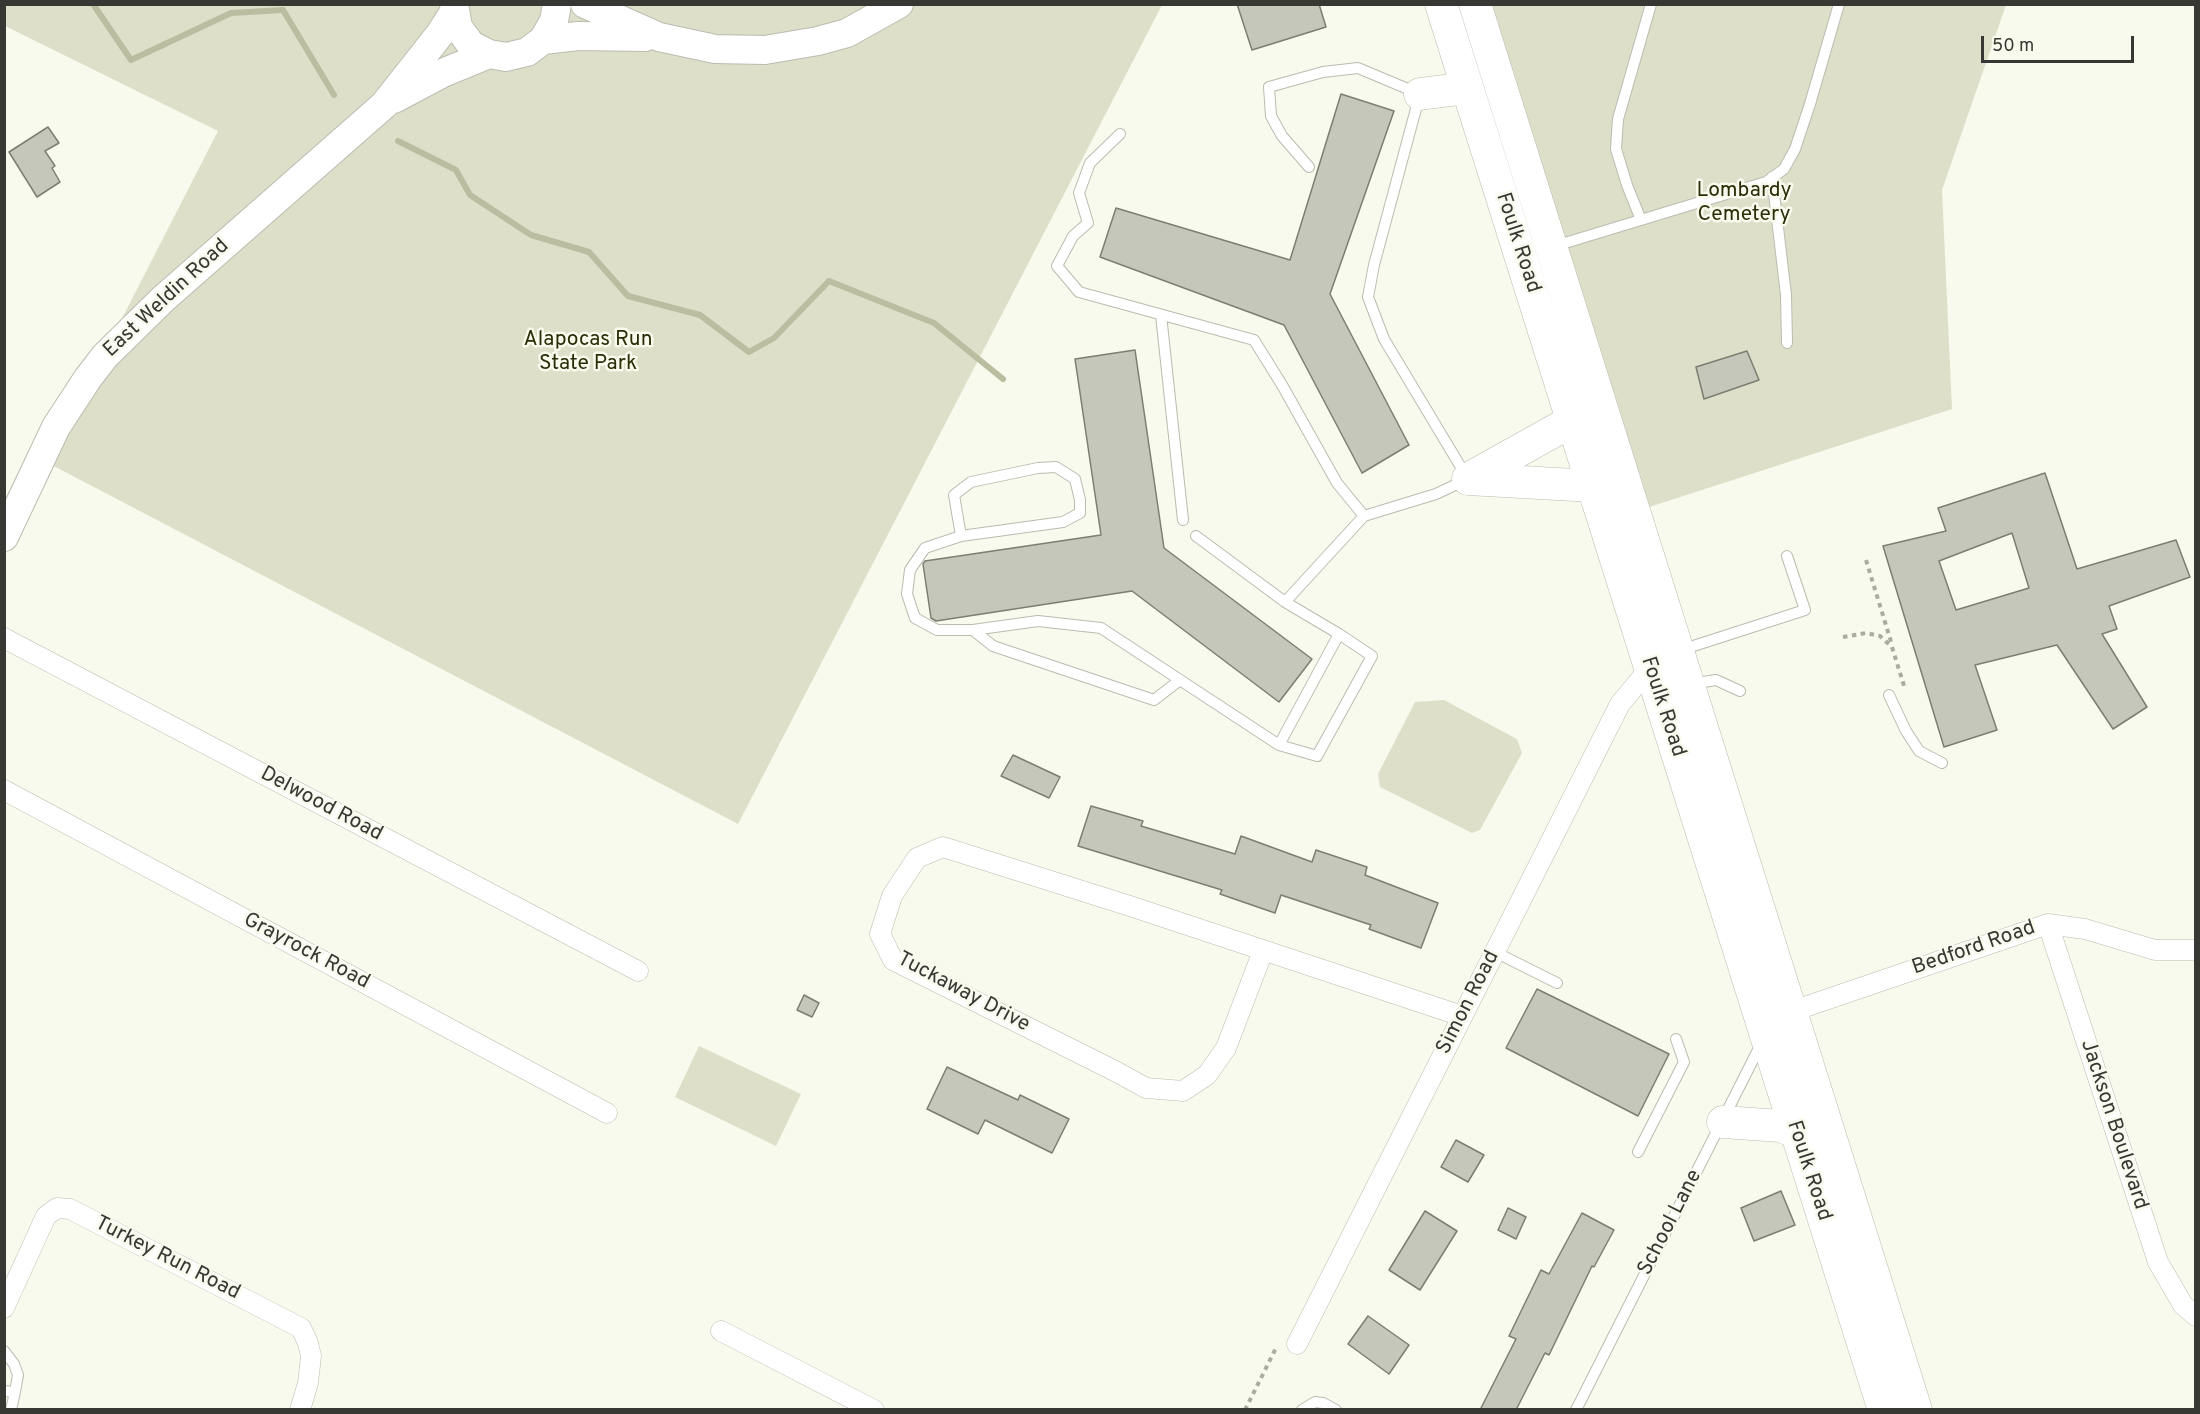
<!DOCTYPE html>
<style>
body{margin:0}
#map{position:relative;width:2200px;height:1414px;overflow:hidden;background:#f8faed;font-family:Overpass,sans-serif}
canvas{display:block}
.frame{position:absolute;inset:0;border:6px solid #373833;pointer-events:none}
.scale{position:absolute;left:1981px;top:36px;width:153px;height:27px;box-sizing:border-box;border:3px solid #373833;border-top:0;padding-left:8px;font-size:18px;line-height:21px;white-space:nowrap;color:#373833;-webkit-text-stroke:4px #f8faed;paint-order:stroke}
</style>
<div id="map">
<canvas width="2200" height="1414"></canvas>
<div class="frame"></div>
<div class="scale">50 m</div>
</div>
<script>
const c = document.querySelector('canvas').getContext('2d');
c.lineJoin = 'round';
function paint(path, color) {
  c.fillStyle = color;
  c.fill(path, 'evenodd');
}
function shape(rows) {
  const path = new Path2D();
  for (const r of rows) {
    path.moveTo(r[0], r[1]);
    for (let i = 2; i < r.length; i += 2) path.lineTo(r[i], r[i + 1]);
  }
  return path;
}
function trace(path, color, width, dash) {
  c.strokeStyle = color;
  c.lineWidth = width;
  c.lineCap = dash ? 'butt' : 'round';
  c.setLineDash(dash || []);
  c.stroke(path);
}
function write(font, color, halo, rows, align = 'center') {
  c.font = font + ' Overpass,sans-serif';
  c.lineWidth = 5;
  c.setLineDash([]);
  c.textBaseline = 'middle';
  c.strokeStyle = halo;
  c.fillStyle = color;
  for (const [text, x, y, turn = 0] of rows) {
    c.save();
    c.translate(x, y);
    c.rotate((+turn || 0) * Math.PI / 180);
    c.textAlign = isNaN(turn) ? turn : align;
    if (halo) c.strokeText(text, 0, 0);
    c.fillText(text, 0, 0);
    c.restore();
  }
}
paint(shape([
 [4,5,1162,5,738,824,48,463,218,131,5,26],
 [1475,5,2006,5,1942,190,1952,409,1634,512],
 [1444,700,1517,739,1522,753,1480,830,1472,833,1380,787,1378,774,1415,702],
 [699,1046,801,1094,776,1146,675,1097]
]), '#dddfc9');
trace(shape([
 [93,4,131,60,231,13,283,10,334,95],
 [398,141,456,170,470,195,531,235,589,252,628,296,700,315,749,352,774,338,829,281,934,323,1003,379]
]), '#babd9f', 6);
const building = shape([
 [1237,4,1319,4,1326,27,1252,50,1237,4],
 [1341,94,1394,111,1330,294,1409,445,1362,473,1284,325,1100,257,1116,208,1290,260,1341,94],
 [48,127,59,143,45,151,55,166,52,168,60,182,37,197,9,152,48,127],
 [1135,350,1164,548,1312,659,1279,702,1132,591,936,621,931,618,923,564,925,561,1101,535,1075,359,1135,350],
 [1747,351,1759,380,1704,399,1696,367,1747,351],
 [2045,473,2077,569,2176,540,2190,577,2109,606,2117,629,2102,634,2147,707,2113,729,2057,645,1975,665,1997,730,1944,747,1883,546,1946,531,1938,508,2045,473],
 [2012,533,2029,588,1956,610,1939,561,2012,533],
 [1013,755,1060,777,1049,798,1001,776,1013,755],
 [1091,806,1143,821,1141,826,1235,854,1241,836,1312,862,1316,850,1367,867,1365,875,1438,903,1421,948,1369,929,1371,925,1281,895,1275,913,1220,894,1222,890,1078,846,1091,806],
 [1537,989,1669,1054,1638,1116,1506,1048,1537,989],
 [804,995,819,1003,812,1017,797,1010,804,995],
 [947,1067,1018,1100,1020,1095,1069,1119,1052,1153,985,1120,978,1134,927,1109,947,1067],
 [1456,1140,1484,1155,1468,1182,1441,1167,1456,1140],
 [1781,1191,1795,1225,1754,1241,1741,1208,1781,1191],
 [1508,1208,1526,1217,1516,1239,1498,1230,1508,1208],
 [1425,1211,1457,1231,1420,1290,1389,1270,1425,1211],
 [1582,1213,1614,1230,1594,1267,1592,1266,1549,1355,1545,1353,1516,1410,1480,1410,1516,1339,1509,1336,1541,1270,1549,1274,1582,1213],
 [1368,1316,1409,1345,1389,1374,1348,1344,1368,1316]
]);
paint(building, '#c6c7bb');
trace(building, '#7d7e72', 1.5);
const lane = shape([
 [1120,134,1090,163,1079,193,1088,223,1073,236,1057,266,1079,292,1254,340,1282,385,1337,483,1364,516,1436,494,1468,479,1384,339,1368,297,1374,265,1420,94,1358,68,1323,72,1269,87,1271,116,1282,136,1309,167],
 [1772,177,1786,295,1787,343],
 [1641,220,1627,185,1616,149,1618,119,1651,4],
 [1555,246,1766,182,1784,169,1795,149,1810,104,1839,4],
 [1161,315,1183,520],
 [961,536,954,495,971,482,1038,468,1056,467,1075,479,1080,500,1080,513,1063,522,961,536,925,548,910,570,907,594,915,618,937,630,973,630,1038,621,1101,628,1279,745,1339,634,1285,602,1196,536],
 [1285,602,1364,516],
 [973,630,993,646,1154,700,1180,680],
 [1681,650,1805,610,1787,556],
 [1691,684,1716,680,1740,691],
 [1889,695,1906,731,1919,751,1942,763],
 [1279,745,1317,756,1372,656,1339,634],
 [1495,952,1557,983],
 [1638,1152,1684,1062,1676,1039],
 [4,1351,14,1364,18,1375,15,1392,4,1391],
 [11,1410,15,1392],
 [1302,1410,1315,1402,1323,1403,1336,1410],
 [1576,1410,1761,1044]
]);
const street = shape([
 [4,638,638,971],
 [4,790,607,1113],
 [2048,924,2158,1262,2183,1305,2196,1316],
 [1263,951,1226,1048,1207,1075,1183,1091,1146,1088,1115,1071,893,960,880,934,892,896,917,858,943,847,1130,906,1462,1016],
 [1783,1019,1790,1012,2048,924,2085,929,2155,950,2196,950],
 [4,1308,46,1216,57,1208,70,1209,301,1328,308,1343,311,1356,308,1383,300,1410],
 [721,1331,874,1410],
 [1297,1344,1620,704,1650,668]
]);
const secondary = shape([
 [454,4,458,27,471,45,489,54,506,57,527,52,543,40,554,21,557,4],
 [585,4,659,37,715,49,765,50,818,41,847,33,899,4],
 [543,40,578,36,645,37],
 [394,99,445,72,489,54],
 [4,537,56,427,88,378,105,356,163,299,384,105,440,34,454,12]
]);
const primary = shape([
 [1441,4,1884,1410],
 [1475,4,1916,1410],
 [1420,94,1467,88],
 [1468,479,1593,486],
 [1468,479,1572,421],
 [1723,1122,1781,1126,1797,1133]
]);
trace(lane, '#bbbcb0', 12);
trace(street, '#bbbcb0', 21);
trace(secondary, '#bbbcb0', 30);
trace(primary, '#bbbcb0', 33);
trace(shape([
 [1866,560,1892,645],
 [1843,637,1866,633,1880,636,1892,647,1905,689],
 [1245,1410,1277,1346]
]), '#aaaca2', 4, [4.5, 4.5]);
trace(lane, '#fff', 10);
trace(street, '#fff', 20);
trace(secondary, '#fff', 28);
trace(primary, '#fff', 32);
write('21px', '#2c2d06', '#f8faed', [
 ["Lombardy",1744,192],
 ["Cemetery",1744,216],
 ["Alapocas Run",588,341],
 ["State Park",588,365]
]);
write('21px', '#373833', '#f8faed', [
 ["Foulk Road",1517,243,72],
 ["East Weldin Road",167,299,-43],
 ["Foulk Road",1662,707,72],
 ["Delwood Road",321,805,28],
 ["Bedford Road",1974,949,-19],
 ["Grayrock Road",306,952,28],
 ["Tuckaway Drive",963,993,28],
 ["Simon Road",1469,1003,-63],
 ["Jackson Boulevard",2113,1125,72],
 ["Foulk Road",1808,1171,72],
 ["School Lane",1671,1223,-63],
 ["Turkey Run Road",167,1259,27]
]);
</script>
